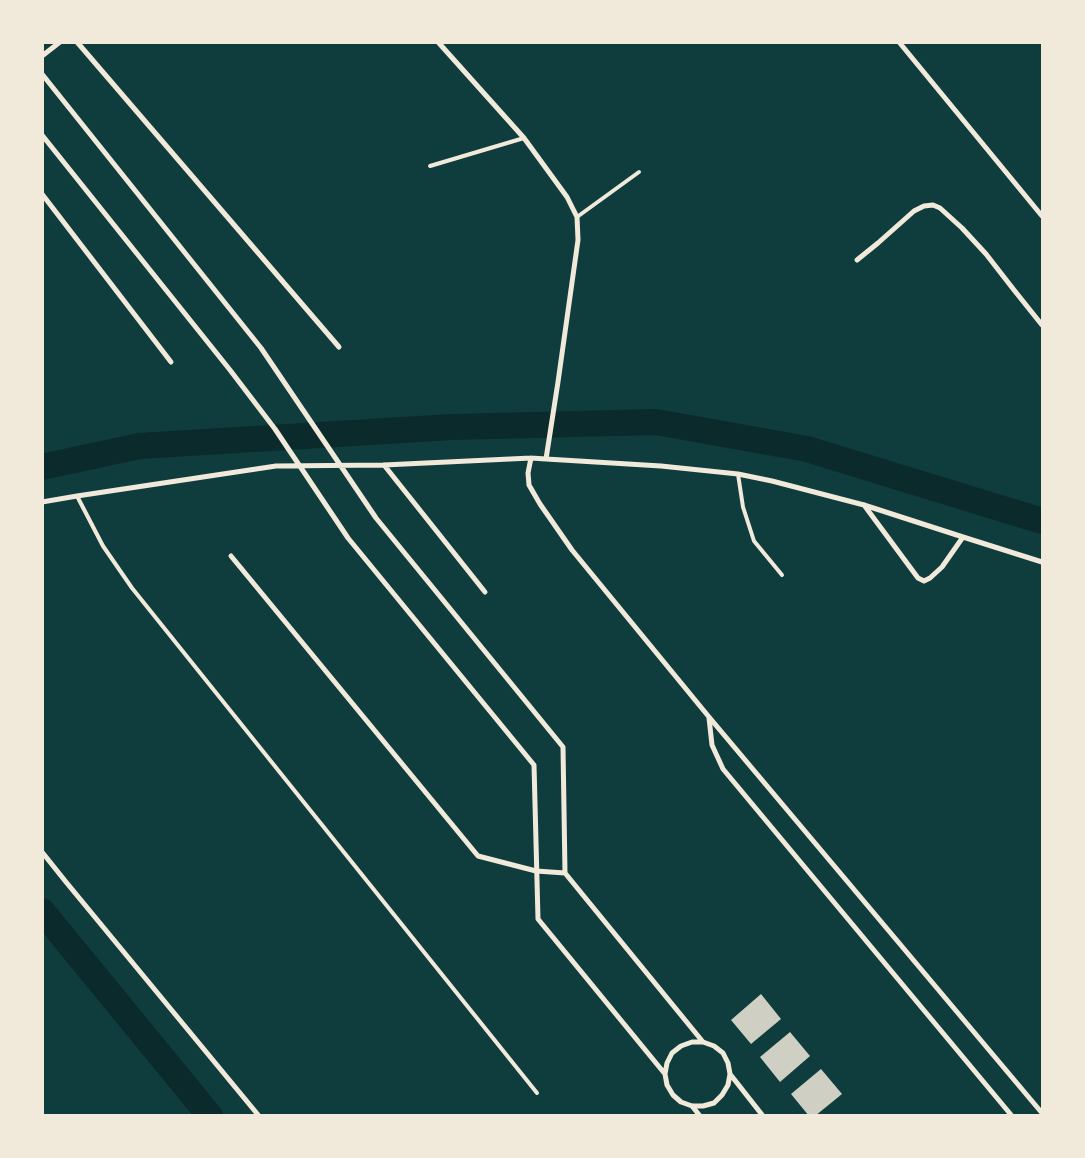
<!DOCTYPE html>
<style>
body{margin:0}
#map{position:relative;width:1085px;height:1158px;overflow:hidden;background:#0f3d3e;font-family:"Alegreya Sans",sans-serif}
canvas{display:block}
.frame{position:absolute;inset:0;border:44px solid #f1e9da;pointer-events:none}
</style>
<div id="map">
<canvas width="1085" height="1158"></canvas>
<div class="frame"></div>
</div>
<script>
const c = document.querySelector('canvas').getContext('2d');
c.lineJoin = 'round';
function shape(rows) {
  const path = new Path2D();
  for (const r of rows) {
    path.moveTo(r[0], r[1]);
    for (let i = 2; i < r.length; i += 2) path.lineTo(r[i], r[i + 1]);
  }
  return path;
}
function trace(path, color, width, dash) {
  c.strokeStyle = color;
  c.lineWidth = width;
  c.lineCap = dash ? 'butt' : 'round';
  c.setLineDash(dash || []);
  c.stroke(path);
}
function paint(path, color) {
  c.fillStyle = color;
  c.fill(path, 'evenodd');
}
trace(shape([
 [42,467,139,446,452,427,656,422,807,449,1042,521],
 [42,911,210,1116]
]), '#0a2a2b', 26);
paint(shape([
 [761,994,781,1019,751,1044,731,1020],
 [790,1032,810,1056,780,1082,760,1057],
 [821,1069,842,1094,815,1116,809,1116,791,1094]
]), '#cfcfc3');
trace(shape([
 [430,166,524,138],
 [577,217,639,172],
 [738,474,743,507,754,541,782,575],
 [77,496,103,546,132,588,537,1093]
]), '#f1e9da', 4);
trace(shape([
 [77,42,339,347],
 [438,42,524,138,567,197,577,217,578,240,558,382,546,459],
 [899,42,1042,216],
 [42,56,60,42],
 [42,74,261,348,376,518,563,747,565,873,703,1042],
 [42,135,230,370,275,429,348,538,534,765,538,919,665,1074,667,1085,673,1095,681,1102,692,1106,703,1106,714,1103,722,1095,728,1085,730,1074,728,1063,723,1053,714,1046,703,1042,692,1042,681,1046,672,1053,667,1063,665,1074],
 [42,194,171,362],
 [857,260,878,243,914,211,924,206,933,205,940,208,962,228,986,254,1014,290,1042,325],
 [531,458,528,473,529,485,540,504,572,550,709,717,1042,1113],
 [384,465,485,592],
 [42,502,77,496,276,466,384,465,531,458,546,459,661,466,738,474,772,481,864,505,963,537,1042,562],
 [864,505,918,578,924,581,930,578,942,567,963,537],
 [231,556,478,856,536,871,565,873],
 [709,718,712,745,723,769,1012,1116],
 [42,852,66,882,259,1116],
 [730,1074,763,1116],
 [692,1106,700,1116]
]), '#f1e9da', 5);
</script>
